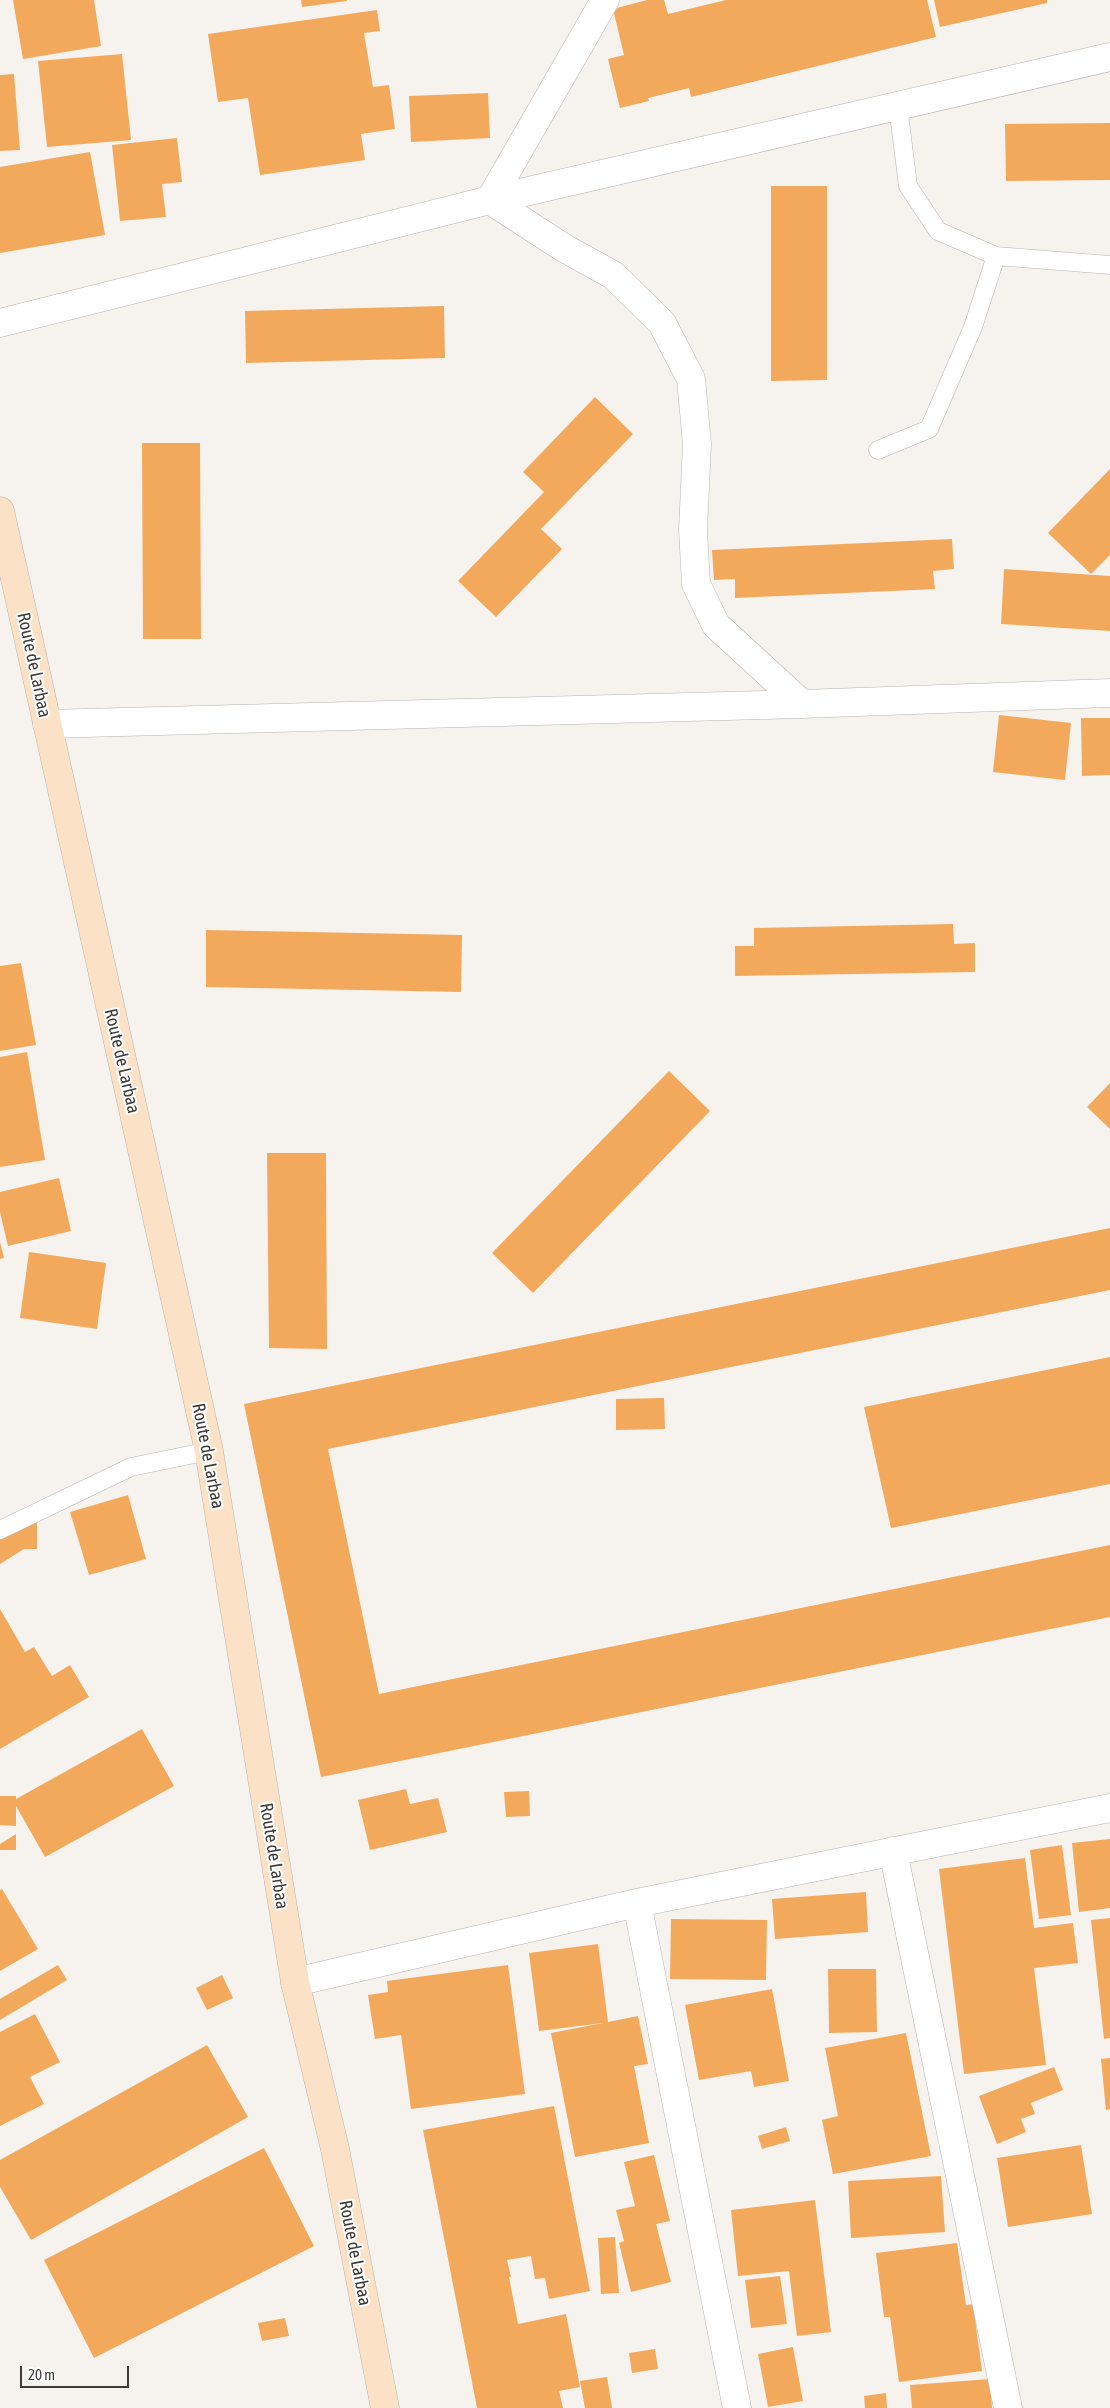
<!DOCTYPE html>
<style>
body{margin:0}
#map{position:relative;width:1110px;height:2408px;overflow:hidden;background:#f6f2ee;font-family:"Asap Condensed",sans-serif}
canvas{display:block}
.scale{position:absolute;left:20px;top:2366px;width:109px;height:22px;box-sizing:border-box;border:2px solid #3c3b39;border-top:0;padding-left:6px;font-size:15px;line-height:18px;white-space:nowrap;color:#3c3b39;-webkit-text-stroke:4px #fff;paint-order:stroke}
</style>
<div id="map">
<canvas width="1110" height="2408"></canvas>
<div class="scale">20 m</div>
</div>
<script>
const c = document.querySelector('canvas').getContext('2d');
c.lineJoin = 'round';
function paint(path, color) {
  c.fillStyle = color;
  c.fill(path, 'evenodd');
}
function shape(rows) {
  const path = new Path2D();
  for (const r of rows) {
    path.moveTo(r[0], r[1]);
    for (let i = 2; i < r.length; i += 2) path.lineTo(r[i], r[i + 1]);
  }
  return path;
}
function trace(path, color, width, dash) {
  c.strokeStyle = color;
  c.lineWidth = width;
  c.lineCap = dash ? 'butt' : 'round';
  c.setLineDash(dash || []);
  c.stroke(path);
}
function write(font, color, halo, rows, align = 'center') {
  c.font = font + ' "Asap Condensed",sans-serif';
  c.lineWidth = 4;
  c.setLineDash([]);
  c.textBaseline = 'middle';
  c.strokeStyle = halo;
  c.fillStyle = color;
  for (const [text, x, y, turn = 0] of rows) {
    c.save();
    c.translate(x, y);
    c.rotate((+turn || 0) * Math.PI / 180);
    c.textAlign = isNaN(turn) ? turn : align;
    if (halo) c.strokeText(text, 0, 0);
    c.fillText(text, 0, 0);
    c.restore();
  }
}
paint(shape([
 [13,0,94,0,101,46,23,59],
 [301,0,347,0,347,1,302,7],
 [647,0,664,0,668,14,726,0,927,0,936,37,691,97,689,88,648,98,649,101,620,108,608,59,624,55,613,9],
 [934,0,1047,0,1047,3,940,27],
 [377,10,380,31,364,33,373,87,389,85,395,129,361,134,365,160,260,175,248,98,218,102,208,34],
 [122,54,131,140,47,147,38,61],
 [14,74,20,150,0,151,0,75],
 [488,93,490,138,411,142,409,96],
 [1110,123,1110,180,1006,181,1005,124],
 [177,138,182,182,162,184,166,217,120,221,112,145],
 [90,152,105,235,0,253,0,167],
 [771,186,827,186,827,380,771,381],
 [444,306,445,358,246,363,245,311],
 [595,397,633,434,541,529,562,549,496,617,458,581,544,492,523,472],
 [142,443,200,443,201,639,143,639],
 [1110,469,1110,555,1091,574,1048,533],
 [952,539,954,569,933,571,935,589,735,598,735,579,714,580,712,550],
 [1004,569,1110,576,1110,631,1001,624],
 [999,715,1071,723,1065,780,993,772],
 [1081,718,1110,718,1110,775,1082,776],
 [953,924,954,944,975,943,975,972,735,976,735,946,754,946,754,928],
 [206,930,462,935,461,992,206,987],
 [21,963,36,1045,0,1051,0,966],
 [27,1052,45,1160,0,1167,0,1057],
 [669,1071,710,1111,533,1293,492,1253],
 [1110,1083,1110,1129,1087,1107],
 [267,1153,326,1153,327,1349,269,1348],
 [59,1178,71,1231,8,1246,0,1212,0,1192],
 [1110,1228,1110,1290,328,1449,379,1694,1110,1545,1110,1617,321,1777,244,1404],
 [0,1242,4,1258,0,1259],
 [29,1252,106,1263,97,1329,20,1318],
 [1110,1357,1110,1484,891,1528,864,1407],
 [664,1398,665,1429,616,1430,616,1399],
 [128,1495,146,1559,89,1575,70,1512],
 [37,1510,37,1549,24,1549,0,1564,0,1531],
 [0,1609,25,1652,34,1647,52,1676,70,1665,89,1697,0,1749],
 [142,1729,174,1786,45,1857,16,1806,16,1826,0,1825,0,1796,16,1796,16,1799],
 [406,1789,410,1804,438,1798,447,1832,370,1850,358,1800],
 [529,1791,530,1816,506,1817,504,1792],
 [16,1834,16,1850,0,1850,0,1844],
 [1110,1839,1110,1908,1079,1912,1072,1843],
 [1062,1845,1071,1915,1039,1919,1030,1850],
 [1025,1858,1034,1928,1073,1923,1078,1963,1034,1968,1046,2065,964,2074,939,1869],
 [2,1889,38,1949,0,1971,0,1890],
 [866,1892,868,1932,775,1939,772,1899],
 [1110,1918,1110,2038,1104,2039,1091,1920],
 [671,1919,767,1920,766,1980,670,1979],
 [598,1944,608,2022,638,2016,648,2064,634,2066,649,2143,575,2157,551,2033,603,2023,539,2031,529,1953],
 [58,1965,67,1980,0,2020,0,1999],
 [508,1965,525,2094,411,2109,401,2035,375,2039,368,1995,388,1992,387,1981],
 [828,1969,876,1969,877,2032,829,2033],
 [222,1975,233,1998,207,2010,196,1988],
 [772,1989,789,2081,754,2087,751,2071,699,2080,685,2005],
 [35,2014,60,2062,30,2077,44,2104,0,2126,0,2032],
 [906,2033,931,2156,833,2174,822,2120,838,2116,825,2048],
 [207,2045,248,2117,31,2240,0,2187,0,2160],
 [1110,2058,1110,2109,1106,2110,1101,2059],
 [1054,2067,1063,2090,1031,2103,1035,2114,1021,2119,1026,2132,997,2144,979,2096],
 [554,2106,590,2291,549,2299,545,2278,535,2279,531,2256,507,2260,511,2277,509,2277,518,2324,566,2314,580,2387,559,2391,563,2408,477,2408,423,2130],
 [786,2127,790,2141,762,2149,758,2136],
 [1081,2145,1092,2214,1008,2227,997,2158],
 [264,2148,314,2246,94,2358,44,2260],
 [654,2155,670,2221,656,2224,671,2282,631,2292,619,2243,624,2241,616,2210,635,2206,624,2162],
 [941,2176,945,2232,851,2238,848,2181],
 [815,2200,831,2332,797,2336,789,2271,738,2276,731,2210],
 [615,2237,619,2293,601,2294,598,2238],
 [957,2243,966,2305,973,2304,982,2371,899,2382,890,2317,884,2317,876,2253],
 [780,2276,787,2324,751,2328,745,2280],
 [285,2318,289,2336,262,2341,258,2323],
 [793,2347,803,2401,768,2407,758,2354],
 [655,2349,658,2369,632,2373,629,2353],
 [607,2377,612,2408,585,2408,580,2381],
 [990,2379,992,2408,912,2408,910,2385],
 [886,2393,887,2408,865,2408,864,2396]
]), '#f3a95c');
const service = shape([
 [898,106,908,186,938,231,996,256,1110,265],
 [878,450,929,429,973,327,996,256],
 [0,1530,131,1467,209,1451]
]);
const minor = shape([
 [490,200,1110,57],
 [490,200,605,0],
 [0,323,490,200,564,248,613,275,662,323,691,379,697,444,693,530,696,584,716,625,802,704],
 [47,724,802,704,1110,693],
 [893,1851,1008,2408],
 [637,1903,737,2408],
 [295,1982,637,1903,1110,1808]
]);
const secondary = shape([
 [0,511,209,1451,295,1982,335,2149,385,2408]
]);
trace(service, '#b7b3b0', 19);
trace(minor, '#b7b3b0', 29);
trace(secondary, '#b7b3b0', 29);
trace(service, '#fff', 18);
trace(minor, '#fff', 28);
trace(secondary, '#fbe2c6', 28);
write('18px', '#3c3b39', '#fff', [
 ["Route de Larbaa",34,665,78],
 ["Route de Larbaa",122,1061,77],
 ["Route de Larbaa",208,1456,79],
 ["Route de Larbaa",274,1856,81],
 ["Route de Larbaa",355,2253,79]
]);
</script>
